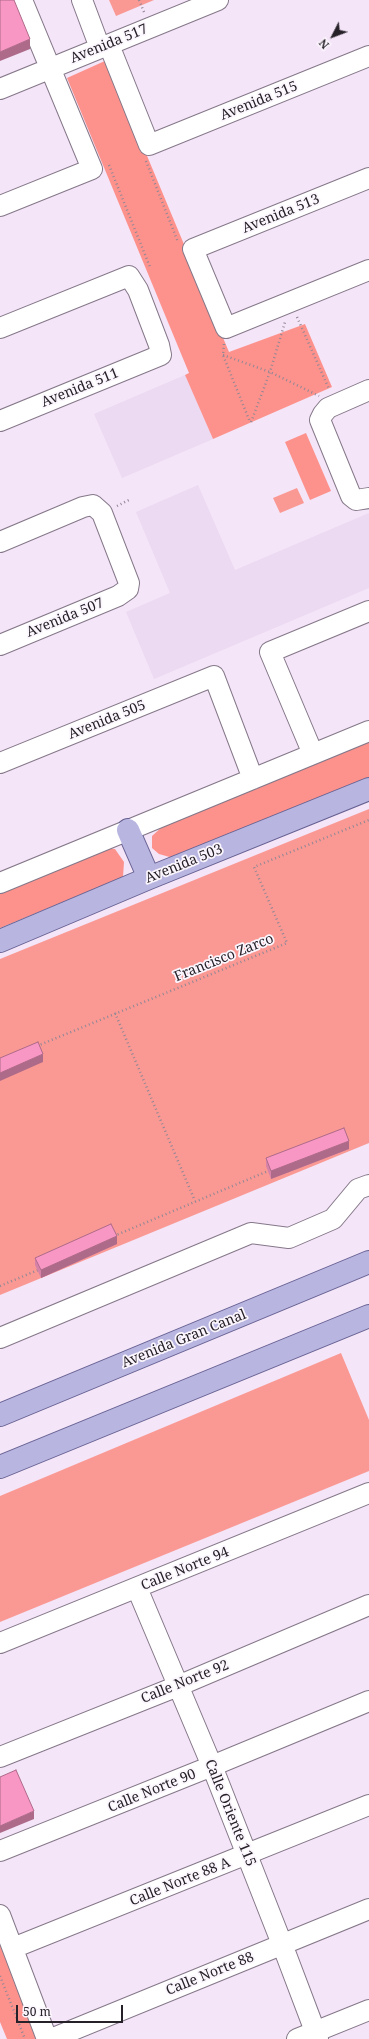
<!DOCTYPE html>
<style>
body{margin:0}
#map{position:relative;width:369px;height:2039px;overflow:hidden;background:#f4e5f8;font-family:"Noto Serif",serif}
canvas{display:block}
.north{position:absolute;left:313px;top:16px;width:40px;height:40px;-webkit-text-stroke:3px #fbf5fd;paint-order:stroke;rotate:228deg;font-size:11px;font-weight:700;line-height:16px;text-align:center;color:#262128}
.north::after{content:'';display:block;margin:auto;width:14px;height:18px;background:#262128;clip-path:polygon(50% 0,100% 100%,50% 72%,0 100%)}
.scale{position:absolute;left:16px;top:2005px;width:107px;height:18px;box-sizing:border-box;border:2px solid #262128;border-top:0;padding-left:5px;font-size:12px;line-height:14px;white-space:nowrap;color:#262128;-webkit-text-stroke:3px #fbf5fd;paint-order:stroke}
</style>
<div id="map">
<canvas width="369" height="2039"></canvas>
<div class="north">N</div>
<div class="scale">50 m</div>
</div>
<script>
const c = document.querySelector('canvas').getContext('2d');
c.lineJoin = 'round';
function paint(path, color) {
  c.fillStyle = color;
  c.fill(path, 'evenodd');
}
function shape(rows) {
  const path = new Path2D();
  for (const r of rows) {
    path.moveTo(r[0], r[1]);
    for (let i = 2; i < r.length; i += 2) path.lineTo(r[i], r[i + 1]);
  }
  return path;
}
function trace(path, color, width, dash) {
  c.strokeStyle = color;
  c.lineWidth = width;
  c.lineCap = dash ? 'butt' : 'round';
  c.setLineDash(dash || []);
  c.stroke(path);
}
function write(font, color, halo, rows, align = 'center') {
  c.font = font + ' "Noto Serif",serif';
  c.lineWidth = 3.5;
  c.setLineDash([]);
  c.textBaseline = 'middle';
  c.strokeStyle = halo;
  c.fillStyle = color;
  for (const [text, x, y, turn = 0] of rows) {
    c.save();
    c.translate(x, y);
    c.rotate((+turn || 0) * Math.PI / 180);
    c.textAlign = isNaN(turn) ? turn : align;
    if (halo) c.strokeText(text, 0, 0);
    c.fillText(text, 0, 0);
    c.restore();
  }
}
paint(shape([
 [185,375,213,439,122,478,94,414],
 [198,485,235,570,369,513,369,588,154,679,126,612,170,593,136,512]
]), '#ecd9f2');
paint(shape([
 [109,0,154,0,116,16],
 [297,488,304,503,280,513,273,498],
 [369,809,369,1143,0,1295,0,959],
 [341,1353,369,1420,369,1471,0,1622,0,1496]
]), '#fa9993');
paint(shape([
 [107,60,229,352,305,324,332,387,213,439,185,375,189,373,67,78],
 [306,433,331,491,310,500,285,442],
 [369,741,369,777,173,858,159,854,152,848,152,836,163,826],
 [106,848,115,849,124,862,123,877,0,928,0,890],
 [0,1940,39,2039,7,2039,0,2022]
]), '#fd928c');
const minor = shape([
 [82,0,100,48],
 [109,45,149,145,369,56],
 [0,89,218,0],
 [369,178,193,249,226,328,369,270],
 [0,206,92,169,22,0],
 [0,328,129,276,138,290,159,345,161,355,0,421],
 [369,390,328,408,323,414,320,420,351,496,356,500,369,498],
 [0,542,83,507,93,505,102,513,129,583,128,589,118,596,0,645],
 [313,754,270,652,369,611],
 [0,763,214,676,253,779],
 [0,883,369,731],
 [0,1338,251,1233,289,1238,333,1219,358,1189,369,1185],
 [137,1588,212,1766,282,1944,318,2039],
 [0,1643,369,1493],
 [0,1757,178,1686,369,1605],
 [0,1851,212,1766,369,1701],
 [0,1915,47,2039],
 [13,1948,369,1805],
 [51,2039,369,1909],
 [297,2039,369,2010]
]);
const major = shape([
 [128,830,149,878],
 [0,941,149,878,369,789],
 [0,1415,369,1262],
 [0,1467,369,1316]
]);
trace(minor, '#857889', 22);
trace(major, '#666192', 24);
trace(shape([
 [139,0,144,12],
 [146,161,178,242],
 [109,165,150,267],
 [297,317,329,389],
 [224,344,223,355,250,422],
 [223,355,270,372,319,396],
 [251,422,270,372,285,322],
 [117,506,131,499],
 [115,1013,195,1201],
 [37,1046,287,943,254,867,369,820],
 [114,1236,268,1171],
 [0,1286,38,1270],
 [0,1976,25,2039]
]), '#918795', 2.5, [1, 3]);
trace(minor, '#fff', 20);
trace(major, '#b8b5e0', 22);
paint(shape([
 [349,1149,271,1179,266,1166,266,1158],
 [117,1244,41,1278,35,1265,35,1258]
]), '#d682a9');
paint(shape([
 [30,39,30,49,0,61,0,52],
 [43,1054,43,1062,0,1081,0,1073],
 [349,1141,349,1149,271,1179,271,1171],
 [117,1236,117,1244,41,1278,41,1270],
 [34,1811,34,1819,0,1833,0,1826]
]), '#ae6a89');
const building = shape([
 [0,0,14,0,30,39,0,52,0,0],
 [38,1042,43,1054,0,1073,0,1058,38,1042],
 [344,1128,349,1141,271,1171,266,1158,344,1128],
 [111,1224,117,1236,41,1270,35,1258,111,1224],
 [16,1770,34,1811,0,1826,0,1777,16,1770]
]);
paint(building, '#f997c4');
trace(building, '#ae6a89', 1);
write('14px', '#262128', '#fbf5fd', [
 ["Avenida 517",109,44,-22],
 ["Avenida 515",259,101,-22],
 ["Avenida 513",281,214,-22],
 ["Avenida 511",80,388,-22],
 ["Avenida 507",65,618,-22],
 ["Avenida 505",107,720,-22],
 ["Avenida 503",184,864,-22],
 ["Francisco Zarco",224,958,-22],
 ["Avenida Gran Canal",184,1339,-22],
 ["Calle Norte 94",185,1569,-22],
 ["Calle Norte 92",185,1682,-22],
 ["Calle Norte 90",152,1791,-22],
 ["Calle Oriente 115",230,1813,68],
 ["Calle Norte 88 A",180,1882,-22],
 ["Calle Norte 88",210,1974,-22]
]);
</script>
